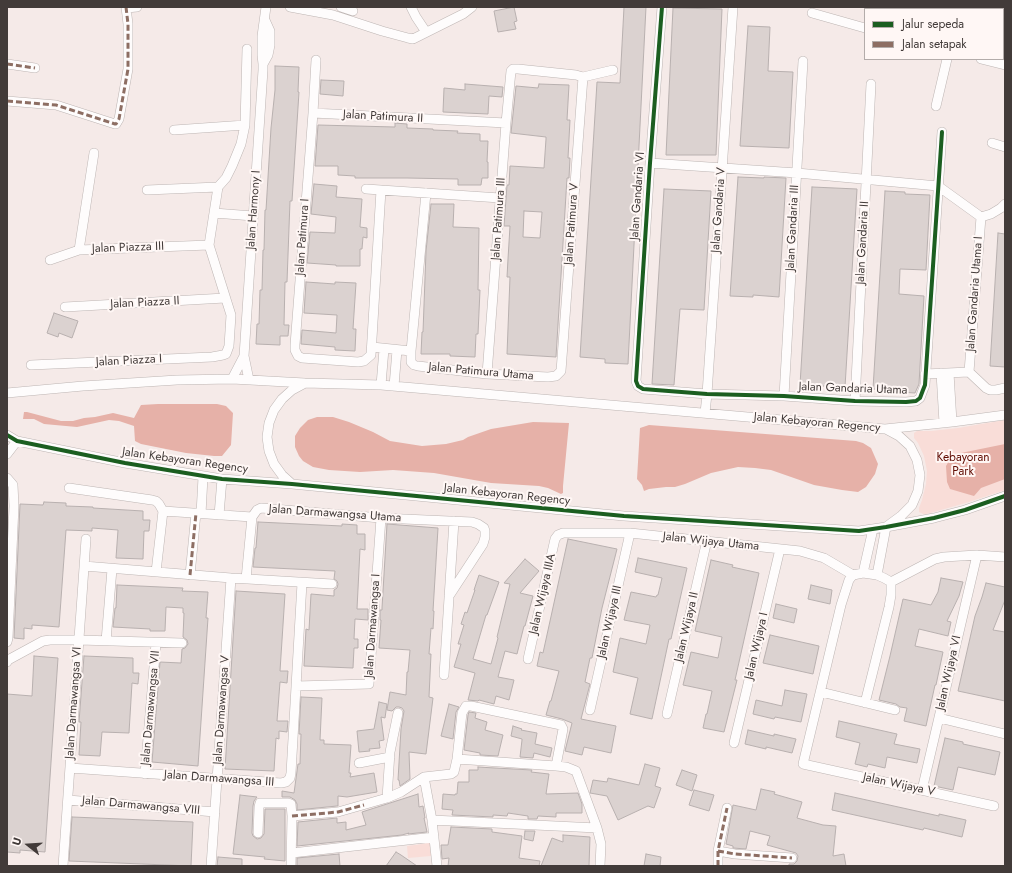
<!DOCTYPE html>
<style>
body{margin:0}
#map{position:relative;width:1012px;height:873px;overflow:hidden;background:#f5eae8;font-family:Jost,sans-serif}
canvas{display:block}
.frame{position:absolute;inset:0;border:8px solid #423b39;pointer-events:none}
.legend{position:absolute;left:864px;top:8px;width:140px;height:52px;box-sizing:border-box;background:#fff7f5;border:1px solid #b3acaa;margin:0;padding:5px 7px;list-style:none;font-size:12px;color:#423b39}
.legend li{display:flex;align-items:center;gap:8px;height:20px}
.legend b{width:20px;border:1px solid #b3acaa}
.north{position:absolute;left:8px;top:825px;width:40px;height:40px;-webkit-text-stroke:3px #fff7f5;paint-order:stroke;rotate:287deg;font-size:11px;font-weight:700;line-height:16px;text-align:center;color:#423b39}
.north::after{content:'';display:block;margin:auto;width:14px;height:18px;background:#423b39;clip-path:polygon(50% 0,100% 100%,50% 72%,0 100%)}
</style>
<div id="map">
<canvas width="1012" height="873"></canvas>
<div class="frame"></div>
<ul class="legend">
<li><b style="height:5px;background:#1b5e20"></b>Jalur sepeda</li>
<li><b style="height:5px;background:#8d6e63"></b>Jalan setapak</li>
</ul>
<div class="north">U</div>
</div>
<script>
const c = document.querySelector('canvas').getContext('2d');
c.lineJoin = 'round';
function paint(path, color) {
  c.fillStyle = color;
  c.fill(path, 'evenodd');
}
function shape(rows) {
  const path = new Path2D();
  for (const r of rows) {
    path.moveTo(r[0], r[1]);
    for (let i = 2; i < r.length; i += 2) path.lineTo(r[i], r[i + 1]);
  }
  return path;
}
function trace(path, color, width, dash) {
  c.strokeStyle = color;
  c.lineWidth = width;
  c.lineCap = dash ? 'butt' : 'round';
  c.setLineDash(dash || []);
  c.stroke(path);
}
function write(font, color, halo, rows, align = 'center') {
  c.font = font + ' Jost,sans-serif';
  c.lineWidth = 4;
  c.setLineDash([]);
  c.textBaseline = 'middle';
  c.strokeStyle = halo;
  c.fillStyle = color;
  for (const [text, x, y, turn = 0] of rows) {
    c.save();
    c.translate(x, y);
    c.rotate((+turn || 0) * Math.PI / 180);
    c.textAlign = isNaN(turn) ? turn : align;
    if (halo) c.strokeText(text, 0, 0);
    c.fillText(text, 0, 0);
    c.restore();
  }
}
paint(shape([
 [1005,420,1005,490,969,502,927,514,923,514,919,512,919,508,922,500,926,484,927,471,924,456,918,443,914,438,914,433,917,431,931,431,958,428],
 [430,843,431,856,408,858,407,846]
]), '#f9ddd8');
paint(shape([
 [158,404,217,404,226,406,233,413,231,445,222,456,214,456,186,453,141,444,135,441,134,426,119,421,109,420,77,427,44,424,34,419,23,419,24,412,27,412,61,421,73,421,84,418,95,417,113,413,134,418,141,405],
 [317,417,333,417,349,422,373,432,390,441,422,446,446,444,463,440,468,437,491,429,533,422,569,423,563,486,563,493,561,494,548,488,539,486,491,483,434,473,393,470,360,472,329,470,313,467,303,461,299,456,295,447,295,436,300,428,308,420],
 [649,425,856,441,863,443,871,448,878,464,875,474,866,487,858,492,842,490,814,485,771,470,755,468,738,467,711,473,685,484,675,487,666,487,649,489,644,491,642,485,637,479,640,428],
 [1005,444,1005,479,981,488,974,496,950,489,947,482,946,466,950,459,956,454]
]), '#e6b1a8');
const building = shape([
 [514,7,517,21,514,22,516,29,498,32,494,11,514,7],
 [624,7,646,7,628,364,605,363,605,359,580,357,597,82,620,83,624,7],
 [673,8,722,9,716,155,666,155,673,8],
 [748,26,770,27,768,71,793,72,789,148,740,146,748,26],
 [275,66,299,67,298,92,299,92,292,201,290,201,287,282,285,282,284,325,289,325,288,336,280,336,280,345,256,344,257,324,259,324,260,290,262,290,263,250,264,250,265,210,266,210,271,128,275,90,275,66],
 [321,80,344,81,343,96,320,94,321,80],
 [465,84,503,87,502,97,489,96,488,114,443,112,444,88,465,90,465,84],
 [539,84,569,85,567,120,570,120,568,158,570,158,569,178,567,178,556,357,507,354,510,277,507,277,508,259,510,226,504,226,507,185,509,185,510,166,544,168,546,139,546,137,511,133,516,86,538,88,539,84],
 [524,211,542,212,540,238,523,237,524,211],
 [395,123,407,124,407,128,433,129,433,130,458,131,457,133,480,134,480,141,488,141,487,162,488,162,488,178,482,178,481,185,458,185,458,179,407,178,355,178,355,176,338,175,338,166,315,166,318,125,395,127,395,123],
 [738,177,764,178,764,177,786,178,779,297,753,295,753,297,730,296,738,177],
 [314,184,337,186,336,197,362,199,360,227,367,228,367,238,363,237,362,249,360,249,360,266,336,266,336,265,307,263,310,232,335,233,336,217,311,214,314,184],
 [812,187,857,189,845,387,800,385,812,187],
 [664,189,711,191,704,310,680,309,674,385,652,384,664,189],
 [885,191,905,192,905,194,930,195,926,270,900,269,899,294,924,296,919,384,915,393,899,392,899,390,873,389,885,191],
 [431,204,454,204,453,227,479,228,478,290,480,290,478,334,476,334,475,357,450,356,450,354,421,354,422,332,423,332,426,251,431,204],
 [998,233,1005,234,1005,367,990,366,998,233],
 [306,282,335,284,335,282,356,283,353,329,356,329,355,351,335,350,335,347,301,344,302,330,336,333,337,315,304,313,306,282],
 [54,313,78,321,72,338,59,333,58,337,47,333,54,313],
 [44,502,66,503,66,506,93,507,93,508,143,511,143,520,150,520,149,531,144,531,143,559,116,558,118,530,92,528,92,531,66,530,59,627,32,625,32,629,24,628,24,639,14,638,20,504,43,505,44,502],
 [258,522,342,526,342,524,357,525,357,534,365,534,365,550,360,549,357,609,368,609,368,620,355,619,354,639,358,639,358,648,354,648,353,668,304,666,306,629,309,630,311,594,334,596,334,590,337,588,338,584,337,581,334,579,335,571,253,567,255,548,256,548,258,522],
 [387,524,438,528,433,611,434,611,433,629,431,628,429,654,431,654,429,697,433,698,426,754,409,752,410,779,400,786,399,780,398,780,401,729,404,711,402,708,399,707,396,707,392,711,387,710,390,692,406,695,407,672,408,672,410,650,379,648,381,620,380,620,380,610,382,610,382,608,387,524],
 [568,539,617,549,602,608,592,658,590,658,585,682,590,684,581,719,616,726,611,753,584,747,582,755,565,751,572,723,562,719,546,715,550,701,551,701,559,671,537,666,540,652,543,653,568,539],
 [638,558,687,568,671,639,669,639,652,719,630,714,638,678,613,672,620,638,646,644,650,625,624,620,631,592,656,597,657,595,658,595,662,578,635,572,638,558],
 [525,559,539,571,520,593,533,596,525,626,524,626,517,654,505,651,498,677,514,680,509,700,496,696,494,704,479,700,478,701,468,700,475,673,454,667,461,644,458,644,464,625,461,624,465,612,467,613,475,590,474,590,479,575,499,582,487,615,486,615,473,659,491,664,498,638,497,637,510,584,504,583,525,559],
 [711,560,733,565,732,567,759,573,735,680,737,680,724,732,703,728,706,714,707,714,712,691,683,685,691,652,718,658,722,637,695,631,711,560],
 [941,578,963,582,959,596,947,621,951,622,948,636,919,629,915,646,943,652,936,685,935,685,926,726,904,721,907,708,900,707,896,704,879,700,890,656,903,599,931,605,938,592,941,578],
 [986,583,1005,587,1005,600,993,630,1005,632,1005,701,958,691,975,616,982,597,986,583],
 [117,585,183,588,182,591,208,592,206,618,208,618,198,766,152,762,160,662,181,663,182,649,185,648,188,644,187,640,183,637,184,613,183,613,183,608,166,607,165,631,150,631,150,629,113,627,115,608,116,608,117,585],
 [811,585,832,590,830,604,808,599,811,585],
 [236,591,285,594,280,671,288,671,287,683,280,682,277,721,288,721,287,732,279,731,279,739,276,738,274,771,225,769,236,591],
 [776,604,797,609,794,623,773,618,776,604],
 [770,635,819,646,813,674,763,663,770,635],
 [34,656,58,658,45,852,20,850,20,853,7,852,7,694,32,696,34,656],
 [84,656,133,658,133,673,139,673,138,684,132,683,129,733,102,732,100,756,79,755,81,722,79,722,84,656],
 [785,690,807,694,801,722,775,717,774,719,753,714,756,700,782,706,785,690],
 [301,697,322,698,320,740,324,740,324,744,351,745,349,773,351,773,350,777,374,773,377,792,347,797,338,796,338,806,337,806,297,810,297,804,295,800,290,797,282,797,282,791,294,793,298,764,300,764,301,734,299,734,301,697],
 [379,702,387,704,385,718,381,717,384,740,379,741,380,748,369,749,370,751,359,752,357,731,374,729,379,702],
 [449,704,459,707,456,712,453,739,441,736,449,704],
 [469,712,476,713,475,718,487,722,485,730,503,735,498,756,480,755,480,753,464,750,468,715,469,712],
 [839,721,897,734,894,744,920,749,917,763,887,757,885,768,868,764,867,767,855,764,860,743,836,737,839,721],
 [513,726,522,729,521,730,537,733,535,744,552,748,550,757,534,753,533,758,520,757,522,740,522,739,511,736,513,726],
 [748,730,774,736,774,734,796,739,792,753,766,747,766,749,745,744,748,730],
 [945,738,963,742,963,744,1000,752,995,775,958,767,953,790,934,786,945,738],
 [645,764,660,768,655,786,661,788,654,808,648,806,618,820,607,796,590,793,593,780,607,782,608,778,639,785,645,764],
 [478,767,495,768,532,770,531,772,549,774,546,794,578,793,582,804,582,813,556,813,556,817,538,816,537,819,528,819,528,816,508,813,507,816,493,815,493,817,452,815,453,810,442,809,443,794,455,795,455,794,457,794,458,782,469,782,469,770,478,770,478,767],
 [682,770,697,775,692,791,676,785,682,770],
 [761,789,775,792,774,794,802,802,797,818,823,825,836,826,833,856,844,854,846,866,789,866,789,864,794,864,797,861,798,856,796,853,767,845,770,836,750,831,746,849,733,848,733,846,726,844,733,805,756,810,761,789],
 [694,790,714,795,709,811,689,805,694,790],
 [835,793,939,816,939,814,966,820,962,837,924,828,923,830,832,810,835,793],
 [418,794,419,807,423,806,425,818,424,818,427,832,408,834,409,833,402,835,297,846,298,822,337,818,337,823,346,822,346,830,366,825,362,812,418,794],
 [240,795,257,797,254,801,253,806,252,833,253,836,257,839,261,838,264,834,265,809,285,809,285,861,264,859,265,857,233,854,240,795],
 [72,817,193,822,191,866,69,861,72,817],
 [451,827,492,829,492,832,522,836,519,858,540,861,539,866,448,866,449,858,442,859,441,845,448,845,451,827],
 [525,831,535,831,533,841,524,839,525,831],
 [563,835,590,837,589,866,541,866,552,838,563,842,563,835],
 [396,852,401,855,417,866,386,866,396,852],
 [339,854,340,866,297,866,297,858,339,854],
 [646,854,661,857,660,866,644,866,646,854],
 [218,857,242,859,242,866,217,866,218,857]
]);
paint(building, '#dbd2d0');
trace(building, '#b8b0af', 1);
const street = shape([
 [290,7,333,15,382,31,408,38,413,39,463,14,472,7],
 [341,7,353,11],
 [411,7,416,17,426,32],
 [662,7,650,163,636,381,638,386,643,389,707,394,784,396,855,401,906,402,916,401,920,398,923,390,925,385,942,132],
 [126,8,137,7],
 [893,9,894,7],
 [812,13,865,28],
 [981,59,1005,65],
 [316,60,313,113,295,345,295,350,298,356,302,358,358,362,364,361,371,355,381,190],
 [7,64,35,68],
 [263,64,268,55,270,45,270,31,265,20],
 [7,101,56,105,115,124,116,124,119,119,128,69,128,24,126,7],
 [936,106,947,59],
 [313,113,506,123],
 [174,130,245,125],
 [992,143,1005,147],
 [650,163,797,173,938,186,981,217],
 [366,189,500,198],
 [147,190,218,187],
 [426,193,411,351,411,362,414,365,418,366,487,374,548,377,556,376,561,371,583,77],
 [214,213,253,216],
 [981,217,991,214,1001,208,1005,204],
 [79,250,94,153],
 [50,260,79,250,209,245],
 [65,307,225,298],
 [372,347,411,351],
 [31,365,212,357,223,355,226,354,229,346,231,315,209,245,218,187,226,178,232,166,241,144,245,125,247,49],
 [969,372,981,217],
 [941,373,944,423],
 [949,373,952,422],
 [487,374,506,123,511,71,513,69,518,69,576,75,583,77,613,70],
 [925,374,969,372,986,388,990,390,996,390,1005,388],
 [232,379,244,356],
 [249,380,244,356,263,70,263,64,262,55,262,36,266,7],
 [381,385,384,349],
 [394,386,397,350],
 [7,393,83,386,177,380,232,379,305,383,381,385,885,429,952,422,1005,415],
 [784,396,803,61],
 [855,401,871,84],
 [705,413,707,394,733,7],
 [7,435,17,441,125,463,222,479,292,484,624,516,859,531,886,527,934,518,965,510,1005,496],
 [7,454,17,441],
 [7,478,13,485,14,506,8,638,7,642],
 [292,484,282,475,274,464,269,451,267,437,269,423,274,410,282,399,292,390,305,383],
 [69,488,152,500,156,501,159,504,163,511],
 [163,511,252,517],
 [201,514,203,477],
 [219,515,222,479],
 [84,566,231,578,332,584],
 [156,572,163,511],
 [863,573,873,529],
 [190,575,196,513],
 [877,575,886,527,901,516,912,505,918,491,920,475,917,460,910,446,899,436,886,429],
 [246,579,252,517,257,510,261,508,381,518,472,522,478,524,484,528,485,531,485,537,483,544,449,596],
 [891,582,884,578,877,575,863,573,853,575,849,580,841,605,803,764,994,806],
 [891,582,935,559,944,557,977,555,1005,557],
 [106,641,112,569],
 [528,659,555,539,558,535,563,533,630,533,800,551,824,558,853,575],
 [7,662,8,660,43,641,50,640,79,640,182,643],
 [444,675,454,521],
 [296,686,369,684,381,518],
 [821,692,895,710],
 [865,703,889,607,891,595,891,582],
 [590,710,630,533],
 [398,713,390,752,387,798,401,792,424,777],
 [667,714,707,540],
 [939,718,1005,734],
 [734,743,780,549],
 [457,759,556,766,566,767,576,771,597,828,601,844,600,866],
 [359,763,390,757],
 [70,768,281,783,286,782,290,778,291,773,302,583],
 [145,774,156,643],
 [922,790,977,555],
 [68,800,215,812],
 [292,816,338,812,387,798],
 [432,820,424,777,451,774,454,772,457,759,462,713,466,706,471,706,561,725,563,729,556,766],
 [258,833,259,807,260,803,288,803,291,804,292,816,291,866],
 [718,851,735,854,792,858],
 [292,853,434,837],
 [63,866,86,539],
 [211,866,231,578],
 [437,866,432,820,597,828],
 [718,866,718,851,727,808]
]);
trace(street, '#bdb5b3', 10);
trace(street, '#fefcfc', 9);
trace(shape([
 [7,64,35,68],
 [7,101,56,105,115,124,116,124,119,119,128,69,128,24,126,7],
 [190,575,196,513],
 [292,816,338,812,364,805],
 [718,851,735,854,792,858],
 [718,866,718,851,727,808]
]), '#8d6e63', 3, [6, 3]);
trace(shape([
 [662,7,650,163,636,381,638,386,643,389,707,394,784,396,855,401,906,402,916,401,920,398,923,390,925,385,942,132],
 [7,435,17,441,125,463,222,479,292,484,624,516,859,531,886,527,934,518,965,510,1005,496]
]), '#1b5e20', 4);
write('12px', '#423b39', '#fff7f5', [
 ["Jalan Patimura II",383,117,3],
 ["Jalan Gandaria VI",638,196,-86],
 ["Jalan Harmony I",254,210,-86],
 ["Jalan Gandaria V",719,210,-86],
 ["Jalan Patimura III",499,219,-86],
 ["Jalan Patimura V",572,224,-86],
 ["Jalan Gandaria III",793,228,-87],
 ["Jalan Patimura I",303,237,-86],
 ["Jalan Gandaria II",863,243,-87],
 ["Jalan Piazza III",128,248,-2],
 ["Jalan Gandaria Utama I",975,294,-86],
 ["Jalan Piazza II",145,303,-3],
 ["Jalan Piazza I",129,361,-3],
 ["Jalan Patimura Utama",481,372,5],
 ["Jalan Gandaria Utama",853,389,2],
 ["Jalan Kebayoran Regency",817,423,5],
 ["Jalan Kebayoran Regency",185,461,8],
 ["Jalan Kebayoran Regency",507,495,6],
 ["Jalan Darmawangsa Utama",335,514,4],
 ["Jalan Wijaya Utama",711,542,6],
 ["Jalan Wijaya IIIA",543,594,-77],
 ["Jalan Wijaya III",610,622,-77],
 ["Jalan Darmawangsa I",373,626,-86],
 ["Jalan Wijaya II",687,627,-77],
 ["Jalan Wijaya I",757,646,-77],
 ["Jalan Wijaya VI",949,673,-77],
 ["Jalan Darmawangsa VI",74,703,-86],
 ["Jalan Darmawangsa VII",151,708,-85],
 ["Jalan Darmawangsa V",222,710,-86],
 ["Jalan Darmawangsa III",219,779,4],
 ["Jalan Wijaya V",899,785,12],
 ["Jalan Darmawangsa VIII",141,806,5]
]);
write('12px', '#600c03', '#fff7f5', [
 ["Kebayoran",963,458],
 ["Park",963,472]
]);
</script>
